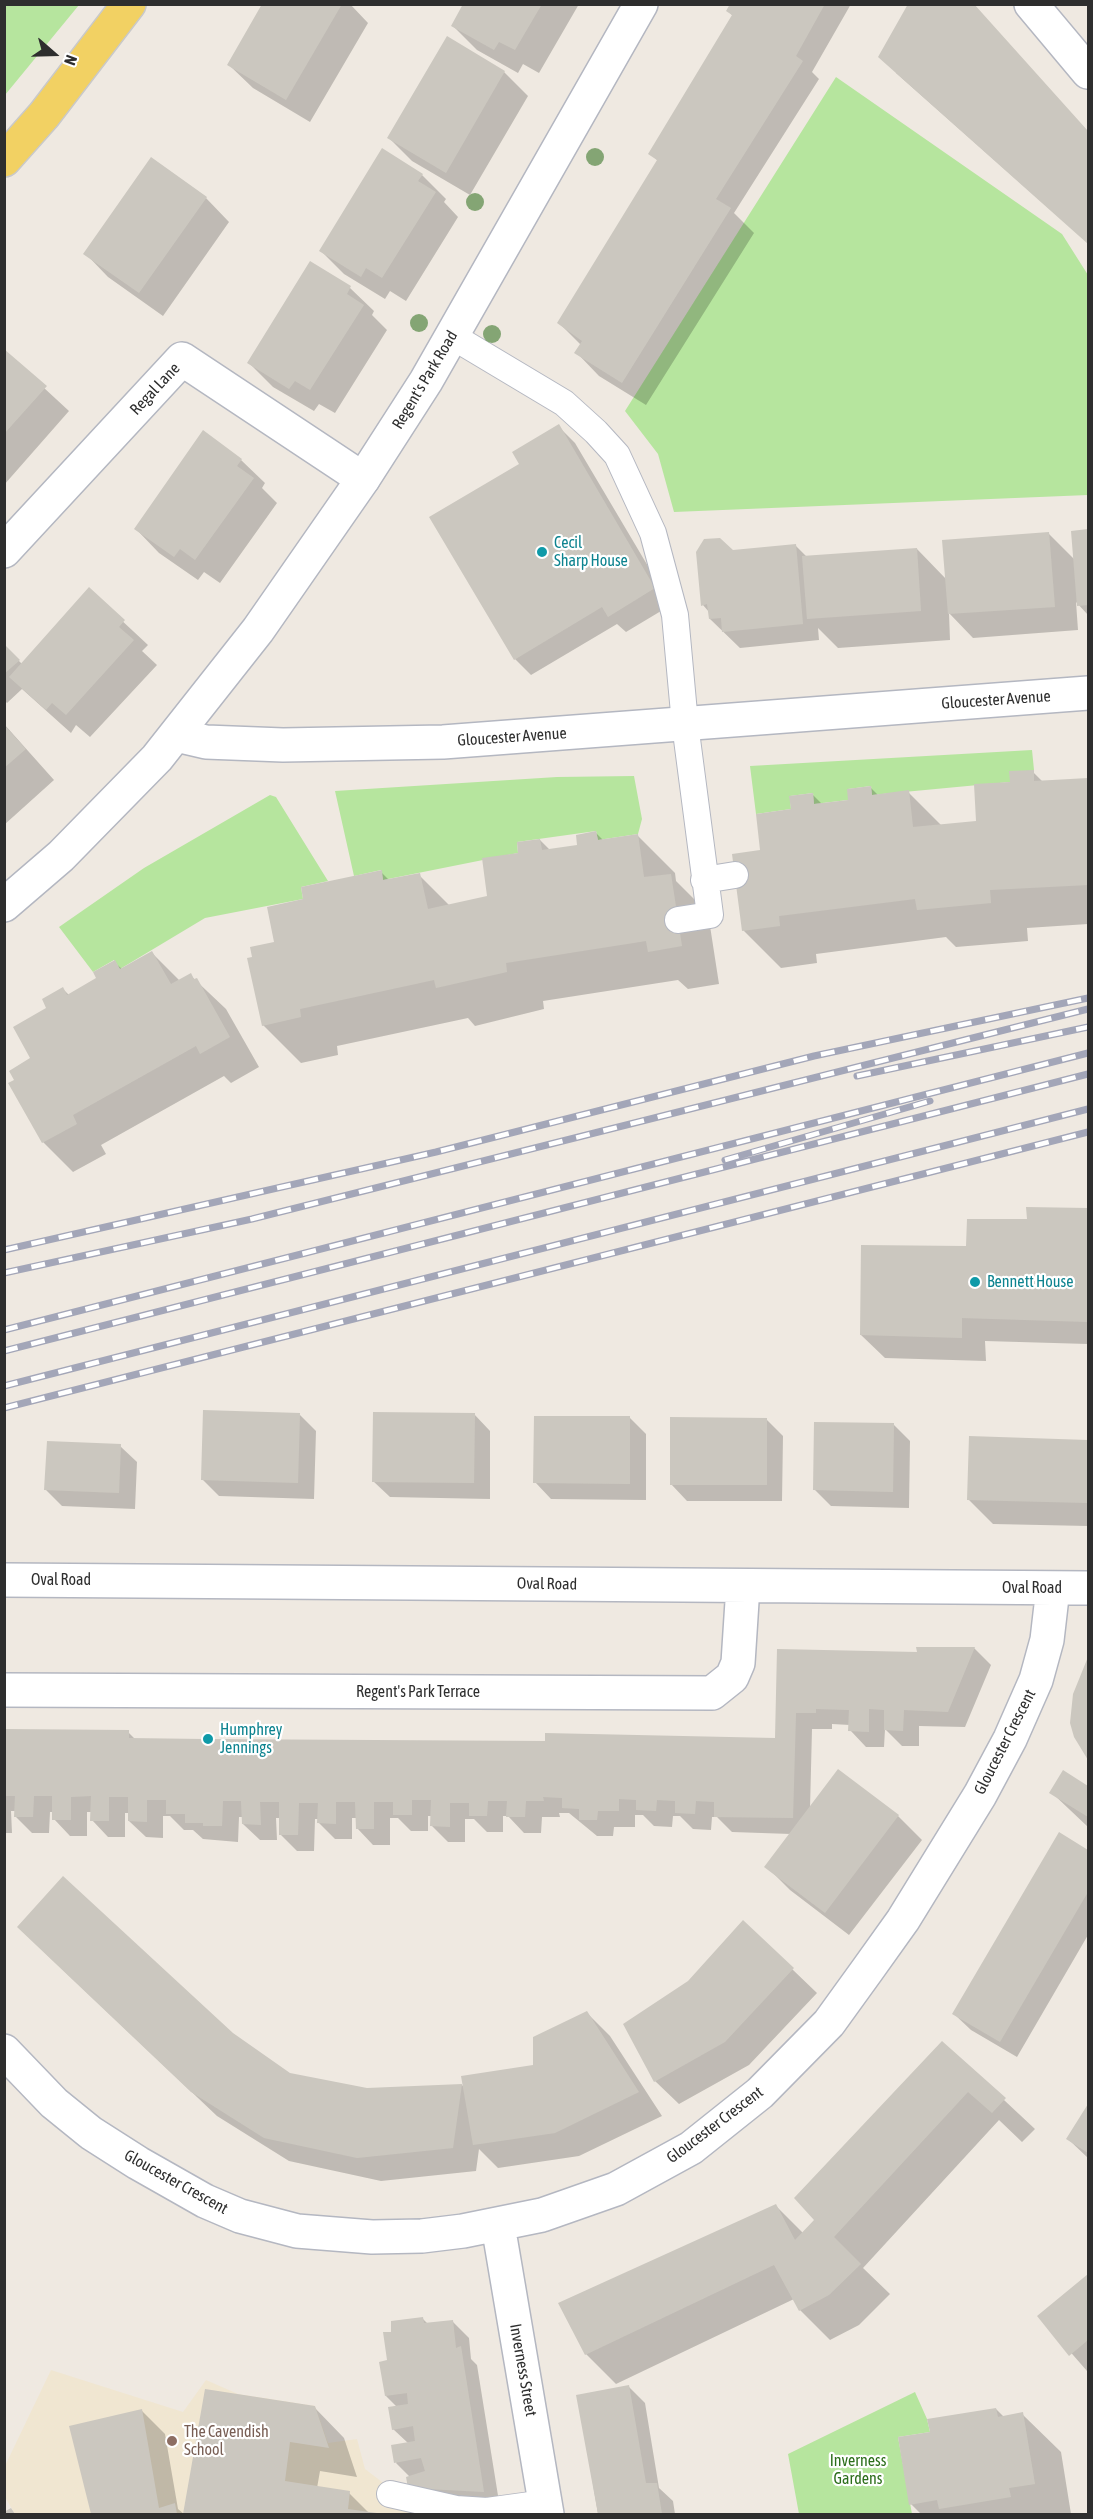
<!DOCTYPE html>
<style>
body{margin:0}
#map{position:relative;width:1093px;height:2519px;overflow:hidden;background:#efe9e1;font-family:"Asap Condensed",sans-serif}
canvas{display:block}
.frame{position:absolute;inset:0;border:6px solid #2e2e2e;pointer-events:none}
.north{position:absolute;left:24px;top:24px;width:60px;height:60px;-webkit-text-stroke:4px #fff;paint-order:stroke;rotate:110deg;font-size:16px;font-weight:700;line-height:24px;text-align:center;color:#2e2e2e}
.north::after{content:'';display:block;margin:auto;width:21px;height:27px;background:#2e2e2e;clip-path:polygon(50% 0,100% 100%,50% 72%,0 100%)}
</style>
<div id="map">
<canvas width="1093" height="2519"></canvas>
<div class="frame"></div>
<div class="north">N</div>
</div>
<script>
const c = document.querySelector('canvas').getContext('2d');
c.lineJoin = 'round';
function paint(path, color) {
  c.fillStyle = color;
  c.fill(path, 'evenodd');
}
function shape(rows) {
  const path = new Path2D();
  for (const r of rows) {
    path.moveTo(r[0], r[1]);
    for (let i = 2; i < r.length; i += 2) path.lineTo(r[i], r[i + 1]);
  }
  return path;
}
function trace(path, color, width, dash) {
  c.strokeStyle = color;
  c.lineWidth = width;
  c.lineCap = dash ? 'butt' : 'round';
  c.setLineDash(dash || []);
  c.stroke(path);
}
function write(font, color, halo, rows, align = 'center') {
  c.font = font + ' "Asap Condensed",sans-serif';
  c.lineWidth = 4.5;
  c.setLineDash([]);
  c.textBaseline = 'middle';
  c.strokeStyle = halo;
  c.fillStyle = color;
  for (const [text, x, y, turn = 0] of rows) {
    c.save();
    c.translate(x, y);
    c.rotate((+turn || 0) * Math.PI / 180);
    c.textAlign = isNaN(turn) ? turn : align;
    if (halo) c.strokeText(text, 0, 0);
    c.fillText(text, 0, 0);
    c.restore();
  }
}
paint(shape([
 [51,2370,183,2412,206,2380,238,2394,315,2406,328,2443,357,2439,365,2469,424,2514,15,2514,5,2497,4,2468]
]), '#f0e6d1');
paint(shape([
 [5,4,79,5,5,95,4,5],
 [836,77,1062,234,1088,275,1088,495,674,512,658,454,625,411],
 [1032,750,1034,770,1010,782,872,795,871,786,848,789,848,800,814,804,813,793,790,796,791,809,756,814,750,766],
 [634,776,642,819,638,834,598,840,596,831,517,842,518,853,383,880,381,870,354,876,335,791,557,777],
 [270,795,276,797,328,881,301,887,303,899,205,918,120,969,114,960,93,972,59,927,144,868],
 [915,2392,927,2419,930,2432,898,2437,912,2514,799,2514,788,2454]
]), '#b6e59e');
paint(shape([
 [264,4,350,4,368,23,310,122,253,88,229,65],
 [465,4,579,4,539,73,523,64,518,73,477,50,453,26],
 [731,4,851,4,812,72,819,79,734,213,754,233,646,405,599,376,576,352,581,345,559,323,658,161,650,153,733,16,728,11],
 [973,4,1088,133,1088,243,896,73],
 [448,38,504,72,528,96,470,195,412,161,389,138],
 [382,151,422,175,446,199,444,202,458,217,406,301,390,291,385,299,344,274,321,251],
 [206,198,229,222,163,316,108,277,85,253],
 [310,263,350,288,374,311,372,315,387,330,335,413,319,404,314,411,273,387,249,363],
 [4,351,69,411,4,485],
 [558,426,575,443,671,605,626,632,617,624,531,675,515,659],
 [203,432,241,460,265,483,262,488,277,503,220,583,204,572,198,580,159,553,136,529],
 [1088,531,1088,615,1076,602,1078,630,973,638,949,613,950,640,838,648,818,628,819,640,740,648,710,619,709,612,703,605,733,551,795,545,807,557,917,549,946,579,1048,533,1074,559,1072,532],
 [89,590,148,645,142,651,157,665,90,737,76,725,71,733,22,689,7,703,4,700,4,646,22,664],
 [4,724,54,780,4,825],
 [1033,772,1043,782,1088,779,1088,924,1027,928,1028,941,956,947,946,937,816,954,817,963,781,968,743,930,762,851,793,811,812,794,823,805,850,801,871,788,878,795,908,792,943,827,977,822,1012,783],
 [596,833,603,840,637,835,675,873,676,881,708,913,719,984,688,989,678,980,543,1001,544,1009,475,1026,468,1018,337,1046,338,1055,301,1063,263,1025,276,943,305,900,381,872,390,881,419,875,450,906,489,897,520,854,540,840,550,850,578,846],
 [152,953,180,981,190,975,226,1009,259,1067,231,1083,224,1076,101,1145,106,1154,73,1172,43,1142,16,1081,32,1059,48,1009,63,989,69,995,98,979,114,962,122,969],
 [1027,1208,1088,1209,1088,1344,985,1341,986,1361,885,1358,861,1335,967,1248,1028,1221],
 [474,1414,490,1431,490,1499,390,1497,373,1481],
 [300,1415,316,1431,314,1499,219,1496,202,1479],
 [630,1418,646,1434,646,1500,551,1499,535,1482],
 [766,1419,783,1436,782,1501,687,1501,671,1484],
 [894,1425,910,1441,909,1508,831,1506,815,1490],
 [970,1437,1088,1442,1088,1526,993,1524,969,1500],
 [120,1446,137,1462,135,1509,62,1506,46,1490],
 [974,1648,991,1665,965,1727,919,1726,919,1746,902,1746,885,1729,884,1747,866,1747,850,1730,850,1725,832,1724,832,1729,812,1729,810,1809,898,1816,922,1840,849,1935,790,1890,766,1866,791,1834,732,1832,717,1817,712,1817,711,1830,693,1829,680,1816,673,1816,672,1827,654,1826,643,1815,635,1815,635,1827,614,1827,613,1836,597,1836,569,1813,559,1813,560,1817,542,1817,541,1833,524,1833,508,1816,503,1816,503,1832,487,1832,474,1819,465,1819,465,1842,448,1842,432,1826,432,1816,428,1816,428,1831,411,1831,398,1818,390,1818,390,1845,373,1845,357,1828,357,1818,352,1818,352,1839,335,1839,319,1823,319,1819,315,1819,314,1851,297,1851,281,1835,281,1818,276,1818,277,1840,260,1840,243,1824,243,1817,239,1817,238,1842,203,1839,193,1830,184,1830,170,1816,163,1816,163,1838,146,1837,129,1821,129,1813,125,1813,125,1837,108,1837,92,1820,92,1812,87,1812,87,1836,70,1836,54,1819,54,1812,50,1812,49,1833,32,1833,15,1816,16,1811,11,1811,12,1833,4,1833,4,1731,128,1732,135,1739,546,1743,777,1740,778,1650,919,1653],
 [1088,1661,1088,1757,1082,1749,1075,1694],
 [1064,1772,1088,1788,1088,1827,1051,1792],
 [1060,1834,1088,1851,1088,1935,1017,2057,971,2030,954,2014],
 [743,1922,817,1993,749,2065,679,2104,655,2081],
 [43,1951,233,2034,289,2075,367,2090,462,2085,465,2088,535,2066,586,2012,610,2036,662,2116,579,2156,498,2168,479,2149,476,2171,381,2181,289,2161,217,2116],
 [943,2043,1035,2129,1022,2142,999,2120,863,2268,890,2294,859,2325,830,2340,800,2310,794,2299,616,2384,586,2354,776,2206,803,2233,816,2220],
 [1088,2106,1088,2158,1068,2139],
 [1088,2276,1088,2370,1087,2371,1039,2316],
 [422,2318,428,2324,452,2321,469,2338,471,2359,477,2365,500,2508,426,2504,410,2477,396,2463,408,2443,393,2429,397,2407,386,2396,393,2333],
 [628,2386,645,2403,659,2488,673,2501,675,2514,598,2514,578,2396],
 [207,2391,314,2407,344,2438,357,2477,320,2471,317,2488,349,2493,369,2513,383,2514,185,2514],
 [996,2409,1004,2417,1022,2414,1061,2452,1071,2514,921,2514,911,2504,931,2433],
 [142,2411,165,2434,178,2509,184,2514,92,2514,71,2427]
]), '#0003');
paint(shape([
 [262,4,342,4,286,100,227,65],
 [463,4,542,4,515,50,499,42,494,50,451,26],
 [730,4,825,4,796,56,803,61,716,199,731,208,622,383,574,353,582,341,557,323,657,160,648,154,732,15,726,11],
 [908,4,974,4,1088,131,1088,244,878,57],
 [447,36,505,71,446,173,387,138],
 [382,148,423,174,418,181,436,192,382,278,366,268,361,277,319,251],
 [151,157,207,197,139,293,83,254],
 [310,261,351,286,347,294,364,305,310,390,295,381,289,389,247,363],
 [4,349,47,386,4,434],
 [559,424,655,588,608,617,602,607,514,660,429,517,519,464,512,452],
 [203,430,242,459,237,466,254,478,195,560,180,549,174,557,134,529],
 [1088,529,1088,605,1077,606,1071,531],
 [1049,532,1055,607,948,614,942,540],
 [720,538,733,550,796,544,803,624,722,632,721,618,709,619,707,604,701,606,696,552,704,539],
 [917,548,921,611,807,619,802,556],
 [89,587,125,620,119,627,134,640,66,715,52,703,46,710,9,677],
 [4,644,20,660,4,674],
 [4,725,26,749,4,768],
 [1034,770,1034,781,1088,778,1088,885,990,890,991,903,917,910,915,899,779,916,780,926,742,931,732,854,760,850,756,814,791,809,789,796,813,793,814,804,848,800,847,789,871,786,872,795,909,790,913,827,976,821,974,784,1010,782,1009,771],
 [596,831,598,840,638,834,644,877,671,874,682,946,648,952,646,941,506,963,507,972,436,988,434,980,300,1009,301,1017,262,1026,247,958,252,957,250,947,274,942,267,907,303,899,301,887,382,870,383,880,420,873,428,909,487,896,482,858,518,853,517,842,540,839,542,850,577,845,576,835],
 [152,951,171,984,191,973,194,979,197,978,230,1037,200,1054,196,1046,73,1115,77,1124,42,1143,8,1083,14,1080,9,1071,30,1058,13,1027,46,1008,42,999,63,987,67,995,96,978,93,972,115,960,120,969],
 [1026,1207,1088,1208,1088,1322,962,1318,962,1338,860,1335,861,1245,966,1246,967,1219,1027,1219],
 [203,1410,300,1413,298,1483,201,1480],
 [373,1412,475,1413,474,1483,372,1482],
 [534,1416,630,1416,630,1484,533,1483],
 [670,1417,767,1418,767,1485,670,1485],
 [814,1422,894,1423,893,1492,813,1490],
 [969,1436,1088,1440,1088,1503,967,1500],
 [47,1441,121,1444,119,1493,44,1490],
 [916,1647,975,1647,948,1712,904,1710,903,1731,884,1730,884,1710,869,1709,869,1732,848,1731,849,1710,816,1709,816,1713,796,1713,793,1818,714,1817,714,1802,696,1801,695,1814,675,1813,675,1801,657,1800,656,1811,636,1810,636,1800,619,1799,619,1811,598,1811,597,1820,579,1820,579,1809,562,1808,562,1798,543,1797,544,1801,526,1801,525,1817,506,1817,507,1801,488,1801,487,1816,469,1816,469,1803,450,1803,450,1827,430,1826,431,1800,412,1800,412,1815,393,1815,393,1802,374,1802,374,1829,356,1829,355,1802,336,1802,336,1824,317,1823,318,1803,299,1803,298,1835,279,1835,279,1802,260,1802,261,1825,242,1824,241,1801,223,1801,222,1826,203,1826,203,1823,185,1823,185,1814,166,1814,166,1800,147,1800,147,1822,128,1821,128,1797,109,1797,109,1821,90,1821,91,1796,71,1797,71,1820,52,1820,52,1796,34,1796,33,1817,14,1817,15,1796,4,1796,4,1729,129,1730,129,1738,204,1739,545,1741,545,1733,775,1738,777,1649,917,1652],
 [1088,1657,1088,1760,1074,1737,1070,1723,1073,1694],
 [838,1769,899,1815,825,1913,764,1867],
 [1063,1770,1088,1786,1088,1817,1049,1793],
 [1059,1832,1088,1850,1088,1892,1000,2042,952,2014],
 [63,1876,233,2033,290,2073,367,2088,462,2084,453,2148,357,2158,264,2138,191,2092,17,1927],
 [743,1920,794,1968,725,2042,654,2082,623,2024,688,1981],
 [587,2011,639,2092,555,2133,473,2145,461,2076,533,2065,533,2037],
 [942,2041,1006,2098,992,2113,968,2092,834,2237,861,2264,829,2295,799,2311,774,2265,585,2355,558,2303,776,2204,795,2240,814,2220,794,2198],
 [1088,2104,1088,2153,1066,2139],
 [1088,2274,1088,2340,1069,2356,1037,2316],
 [423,2317,424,2323,453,2320,456,2348,461,2346,484,2492,408,2488,406,2477,425,2471,421,2458,394,2463,391,2445,415,2441,413,2426,392,2430,388,2407,408,2404,407,2393,385,2396,379,2362,387,2360,383,2332,391,2332,391,2321],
 [629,2385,646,2483,657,2483,662,2514,598,2514,576,2395],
 [205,2389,315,2406,329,2448,290,2442,285,2481,350,2491,348,2509,384,2514,183,2514],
 [996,2408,998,2417,1023,2412,1035,2484,1009,2488,1011,2497,939,2509,937,2500,909,2505,898,2437,930,2432,927,2419],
 [142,2409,159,2508,175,2503,177,2514,91,2514,69,2426],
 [11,2508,15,2514,4,2514,4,2512]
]), '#cbc7bf');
const lane = shape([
 [452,336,564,403,596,432,617,455,653,533,675,615,685,724,710,915,678,920],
 [704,880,735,875],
 [390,2494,456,2509,487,2511,545,2503]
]);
const street = shape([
 [1031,4,1088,72],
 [4,551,182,359,363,479],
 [176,735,206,742,283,745,443,742,1088,693],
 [4,1580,1088,1588],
 [4,1690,712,1693,732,1677,738,1663,743,1586],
 [4,2051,54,2103,91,2133,138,2163,205,2201,240,2216,297,2231,372,2237,422,2236,463,2231,542,2215,616,2189,691,2148,760,2093,829,2023,868,1969,903,1920,980,1795,1010,1739,1036,1680,1047,1640,1053,1588],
 [498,2225,547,2514]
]);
const secondary = shape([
 [4,905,61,856,157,758,258,630,363,479,426,381,641,4]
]);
const primary = shape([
 [4,160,44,115,129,4]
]);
trace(lane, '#b4b7c1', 28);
trace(street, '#b4b7c1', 36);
trace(secondary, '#b4b7c1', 36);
trace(primary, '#c9c9c9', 36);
trace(lane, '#fff', 26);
trace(street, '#fff', 33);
trace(secondary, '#fff', 33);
trace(primary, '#f2d163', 33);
const rail = shape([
 [857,1076,1088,1027],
 [725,1160,930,1101],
 [4,1250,436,1152,814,1056,1088,998],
 [4,1273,252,1219,1088,1009],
 [4,1330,1088,1053],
 [4,1351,1088,1074],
 [4,1386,1088,1109],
 [4,1408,1088,1132]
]);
trace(rail, '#a3a6b8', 7);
trace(rail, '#fff', 4.5, [14]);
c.fillStyle = '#84a574';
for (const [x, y] of [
 [595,157],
 [475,202],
 [419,323],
 [492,334]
]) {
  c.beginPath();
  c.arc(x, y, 9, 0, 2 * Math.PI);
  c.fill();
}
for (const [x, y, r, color] of [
 [542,552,6,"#0f9aa8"],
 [975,1282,6,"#0f9aa8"],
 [208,1739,6,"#0f9aa8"],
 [172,2441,6,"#8d6e63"]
]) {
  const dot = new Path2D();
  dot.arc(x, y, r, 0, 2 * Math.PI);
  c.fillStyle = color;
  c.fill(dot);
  trace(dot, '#fff', 2);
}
write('16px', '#2e2e2e', '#fff', [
 ["Regent's Park Road",425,380,-59],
 ["Regal Lane",155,389,-47],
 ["Gloucester Avenue",996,700,-4],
 ["Gloucester Avenue",512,737,-4],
 ["Oval Road",61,1580],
 ["Oval Road",547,1584,1],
 ["Oval Road",1032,1588],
 ["Regent's Park Terrace",418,1692],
 ["Gloucester Crescent",1005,1742,-63],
 ["Gloucester Crescent",715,2125,-37],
 ["Gloucester Crescent",176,2182,29],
 ["Inverness Street",523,2370,80]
]);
write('16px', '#0d838f', '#fff', [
 ["Cecil",554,543],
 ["Sharp House",554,561],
 ["Bennett House",987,1282],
 ["Humphrey",220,1730],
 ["Jennings",220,1748]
], 'left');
write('16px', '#785e54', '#fff', [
 ["The Cavendish",184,2432],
 ["School",184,2450]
], 'left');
write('16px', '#2c6e1b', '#fff', [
 ["Inverness",858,2461],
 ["Gardens",858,2479]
]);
</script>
